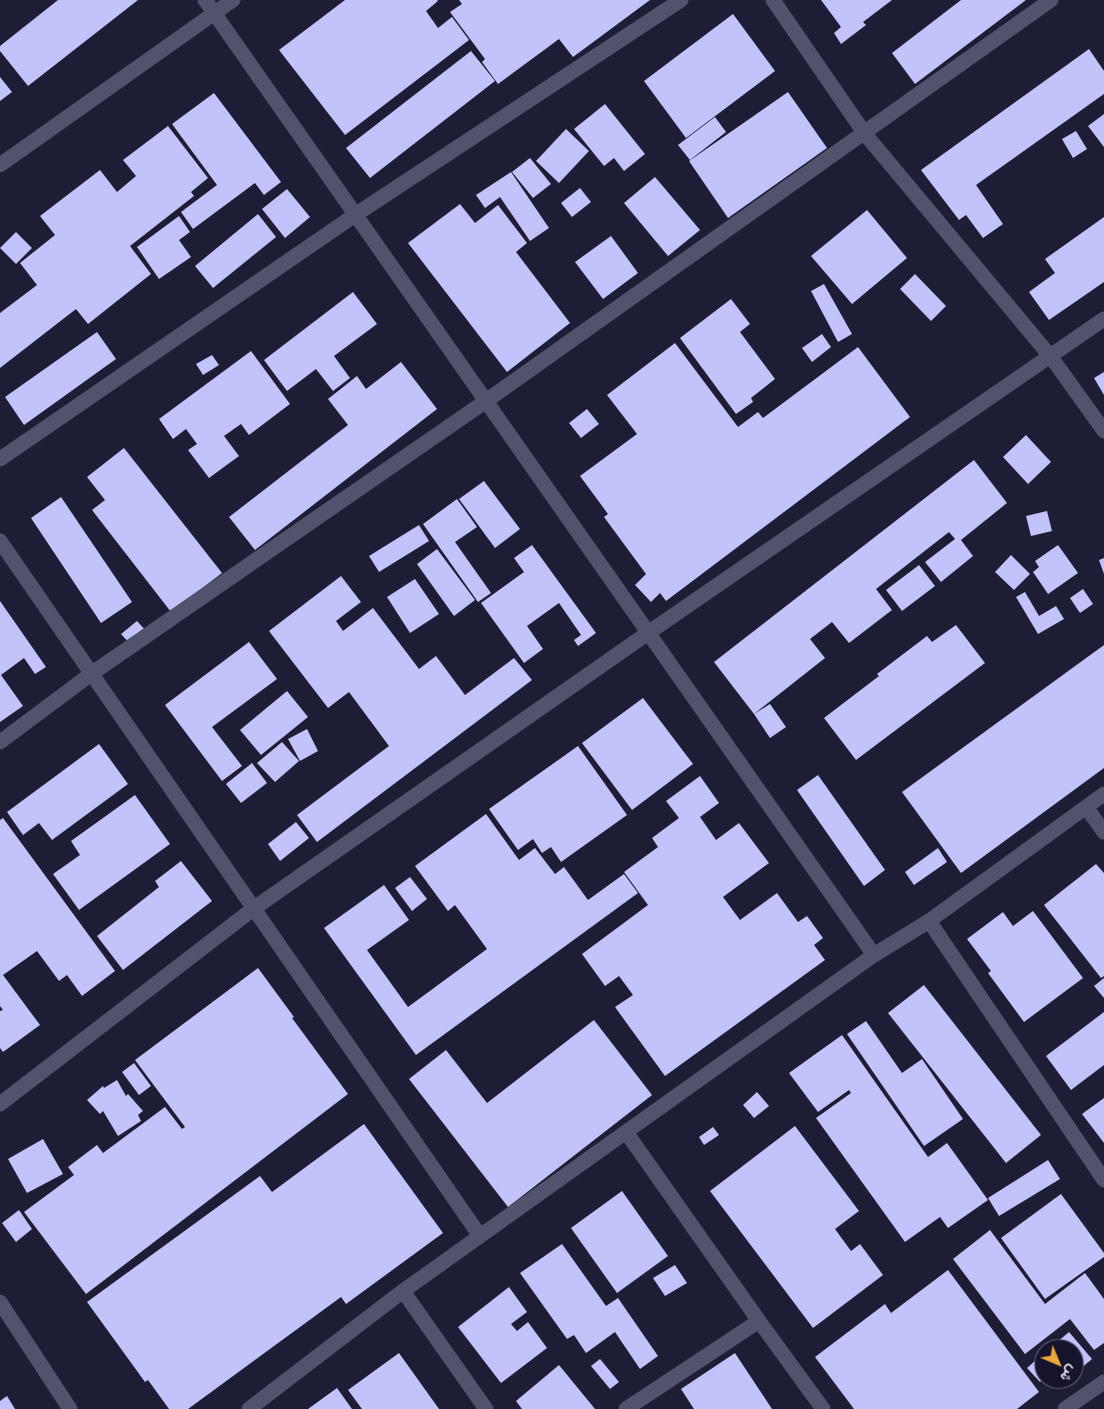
<!DOCTYPE html>
<meta charset="utf-8">
<style>
body{margin:0}
#map{position:relative;width:1104px;height:1409px;overflow:hidden;background:#1e1d36;font-family:"IBM Plex Sans",Vazirmatn,sans-serif}
canvas{display:block}
.north{position:absolute;left:1034px;top:1339px;width:50px;height:50px;box-sizing:border-box;background:#15142c;border:1px solid #68677d;border-radius:50%;rotate:135deg;font-size:14px;font-weight:700;line-height:20px;text-align:center;color:#e4e4f6}
.north::after{content:'';display:block;margin:auto;width:18px;height:22px;background:#eda83b;clip-path:polygon(50% 0,100% 100%,50% 72%,0 100%)}
</style>
<div id="map">
<canvas width="1104" height="1409"></canvas>
<div class="north">ش</div>
</div>
<script>
const c = document.querySelector('canvas').getContext('2d');
c.lineJoin = 'round';
function paint(path, color) {
  c.fillStyle = color;
  c.fill(path, 'evenodd');
}
function shape(rows) {
  const path = new Path2D();
  for (const r of rows) {
    path.moveTo(r[0], r[1]);
    for (let i = 2; i < r.length; i += 2) path.lineTo(r[i], r[i + 1]);
  }
  return path;
}
function trace(path, color, width, dash) {
  c.strokeStyle = color;
  c.lineWidth = width;
  c.lineCap = dash ? 'butt' : 'round';
  c.setLineDash(dash || []);
  c.stroke(path);
}
paint(shape([
 [58,0,138,0,28,86,0,51,0,46],
 [345,0,437,0,438,1,426,11,438,28,452,17,469,40,345,135,279,50],
 [459,0,650,0,573,57,559,39,498,84,482,62,485,59,450,12,462,4],
 [821,0,892,0,863,22,866,25,841,44,834,33,841,27],
 [961,0,1026,0,915,84,892,53],
 [733,14,775,71,686,138,644,81],
 [1089,49,1104,71,1104,94,976,185,1003,224,983,238,966,215,959,220,921,170],
 [471,51,495,81,370,178,346,148],
 [0,77,12,92,0,101],
 [788,92,827,148,728,218,689,161],
 [214,93,281,182,264,195,255,183,193,229,181,212,217,185,172,124],
 [605,104,645,154,624,171,614,158,604,166,574,129],
 [1104,114,1104,147,1088,126],
 [715,117,726,132,690,160,678,145],
 [168,126,208,178,191,192,194,196,130,246,151,274,88,324,76,309,0,368,0,313,37,285,20,263,55,235,40,216,100,170,117,192,136,176,123,160],
 [566,129,589,151,559,183,536,161],
 [1076,131,1087,149,1073,158,1062,139],
 [530,158,551,184,533,198,512,172],
 [511,172,549,228,530,241,500,197,485,208,476,195],
 [655,177,700,230,668,256,624,203],
 [580,188,591,202,572,217,561,203],
 [287,189,310,217,285,238,262,209],
 [460,204,475,223,498,205,527,243,516,252,570,323,507,372,408,243],
 [867,210,907,258,852,304,811,256],
 [258,214,276,237,213,288,195,266],
 [179,216,190,232,179,240,191,257,159,279,137,247],
 [1104,217,1104,282,1049,320,1029,292,1055,273,1045,259],
 [16,232,32,248,16,264,0,248],
 [611,236,638,273,603,299,575,262],
 [915,274,946,306,931,321,900,289],
 [824,284,852,334,838,342,811,291],
 [353,292,377,324,334,356,350,378,333,391,316,369,287,391,264,360],
 [731,299,750,324,740,332,775,379,751,398,753,402,736,414,680,338],
 [97,332,116,359,24,425,5,397],
 [822,334,831,347,812,362,802,348],
 [675,343,738,427,758,412,763,418,858,347,910,417,666,601,660,593,651,602,635,585,646,574,604,517,608,514,580,476,637,434,607,395],
 [251,351,290,404,249,435,241,424,224,436,239,456,209,478,188,450,197,444,186,429,173,439,159,419],
 [212,355,219,365,203,375,196,364],
 [401,362,437,409,255,550,229,517,348,425,328,399,357,376,366,389],
 [1104,372,1104,395,1094,378],
 [587,409,599,424,581,438,569,423],
 [1026,435,1051,462,1028,484,1003,457],
 [124,448,222,573,171,612,92,510,105,500,87,477],
 [974,460,1007,503,961,540,973,556,941,582,925,562,955,539,949,532,876,589,892,610,849,643,832,622,810,639,825,658,754,714,714,662],
 [484,481,520,529,495,548,459,499],
 [61,497,132,602,101,623,31,518],
 [457,499,477,527,455,542,491,593,478,602,423,524],
 [1047,511,1052,531,1031,536,1026,516],
 [419,525,429,541,379,572,369,556],
 [532,545,596,633,578,646,574,640,581,635,559,603,527,626,543,649,524,663,481,603,524,572,514,558],
 [1058,545,1078,573,1048,594,1033,572,1039,567,1035,561],
 [437,549,475,600,454,616,417,564],
 [1011,555,1030,574,1014,590,995,572],
 [1104,558,1104,574,1099,560],
 [919,565,935,586,902,611,886,590],
 [341,576,361,602,336,621,343,631,373,608,419,669,436,656,465,695,514,658,532,680,317,842,297,815,389,746,349,692,328,708,269,631],
 [415,579,439,614,410,633,387,597],
 [1083,589,1093,604,1080,613,1070,598],
 [1025,592,1039,616,1056,606,1064,619,1038,634,1016,597],
 [0,601,46,667,35,674,24,658,1,675,23,706,0,722],
 [137,621,147,632,131,645,121,634],
 [956,625,985,663,856,760,824,718,879,676,877,674,927,636,932,642],
 [249,642,277,679,212,727,242,766,222,781,165,705],
 [1104,645,1104,768,961,873,902,792],
 [287,691,308,717,261,755,240,730],
 [643,698,693,764,632,810,582,743],
 [770,704,786,727,770,738,754,714],
 [307,729,318,751,300,761,288,739],
 [282,742,299,761,275,782,257,763],
 [99,744,128,784,52,840,39,823,23,835,7,812],
 [578,746,627,815,561,862,551,847,542,853,533,839,518,850,489,809],
 [252,763,267,783,241,803,226,784],
 [818,775,885,870,864,886,797,790],
 [700,776,719,803,700,817,716,840,739,823,769,863,723,897,740,920,777,893,798,922,807,916,823,938,814,945,825,960,665,1076,615,1007,633,995,619,976,605,986,582,954,648,905,624,872,658,847,652,838,679,818,666,801],
 [135,795,170,844,79,910,53,874,80,855,71,841],
 [486,814,519,860,535,848,555,874,564,867,588,900,624,874,638,893,416,1055,324,928,384,885,409,920,367,950,408,1007,487,949,455,905,448,911,415,866],
 [3,818,115,971,82,996,67,975,59,981,37,951,3,975,40,1025,3,1052,0,1048,0,1011,3,1010,0,1006,0,820],
 [296,822,309,838,280,861,268,844],
 [938,848,947,862,914,885,905,872],
 [181,861,212,901,123,970,97,936,159,887,155,881],
 [1096,864,1104,873,1104,976,1101,978,1044,905],
 [410,877,427,899,412,911,395,888],
 [1033,911,1083,978,1024,1022,988,973,991,971,967,939,1003,912,1013,926],
 [258,968,294,1017,292,1018,348,1094,86,1294,24,1212,74,1175,68,1167,97,1145,103,1153,165,1107,182,1129,185,1127,135,1060],
 [1104,978,1104,998,1094,986],
 [924,985,1041,1135,1006,1163,888,1013],
 [1104,1012,1104,1065,1071,1090,1046,1056],
 [594,1020,652,1095,508,1207,409,1079,446,1050,487,1103],
 [866,1021,902,1073,922,1059,963,1119,924,1146,847,1034],
 [842,1035,928,1157,947,1143,988,1200,948,1228,940,1217,905,1242,816,1118,851,1093,849,1090,818,1112,789,1073],
 [134,1063,151,1086,139,1095,122,1072],
 [117,1080,126,1096,128,1094,143,1111,138,1115,141,1121,118,1136,103,1111,100,1114,87,1100,103,1086,104,1088],
 [757,1092,769,1106,754,1118,743,1105],
 [1104,1098,1104,1143,1082,1114],
 [364,1124,443,1233,346,1304,341,1297,188,1409,169,1409,148,1380,145,1382,87,1302,260,1176,272,1192],
 [795,1126,859,1211,835,1229,851,1251,860,1244,883,1275,813,1328,710,1191],
 [713,1127,719,1135,704,1145,699,1137],
 [43,1139,63,1174,27,1193,8,1159],
 [1048,1160,1060,1179,999,1216,988,1198],
 [622,1191,668,1256,617,1293,571,1228],
 [1061,1194,1104,1253,1104,1257,1045,1299,1001,1238],
 [19,1210,32,1229,16,1242,2,1223],
 [990,1230,1045,1304,1085,1273,1104,1299,1104,1343,1094,1350,1070,1319,1025,1354,953,1259],
 [562,1244,606,1306,618,1298,658,1356,640,1369,615,1332,586,1353,574,1335,567,1339,520,1273],
 [675,1265,687,1283,665,1296,653,1278],
 [948,1270,1039,1392,1017,1409,854,1409,815,1357,885,1304,891,1313],
 [509,1287,527,1312,511,1324,517,1331,528,1322,547,1348,501,1383,458,1327],
 [1069,1332,1092,1359,1074,1374,1074,1349,1049,1349],
 [399,1353,439,1409,362,1409,348,1390],
 [735,1353,772,1409,694,1409,681,1389],
 [1044,1353,1044,1378,1040,1382,1027,1368],
 [600,1359,619,1382,610,1389,591,1366],
 [559,1365,595,1409,522,1409,516,1401],
 [337,1388,352,1409,308,1409],
 [7,1396,15,1409,0,1409,0,1401]
]), '#c3c2fb');
trace(shape([
 [205,0,874,955],
 [773,0,865,134,1051,357,1104,431],
 [0,165,233,0],
 [0,459,355,215,681,0],
 [0,541,480,1236],
 [0,742,91,674,486,401,1051,0],
 [1086,807,1104,832],
 [929,921,1104,1180],
 [0,1104,253,909,648,633,1104,319],
 [626,1132,759,1321,823,1409],
 [403,1291,486,1409],
 [0,1302,70,1409],
 [249,1409,403,1291,874,955,929,921,1104,794],
 [626,1409,759,1321],
 [1065,1409,1104,1382]
]), '#52526d', 15);
</script>
